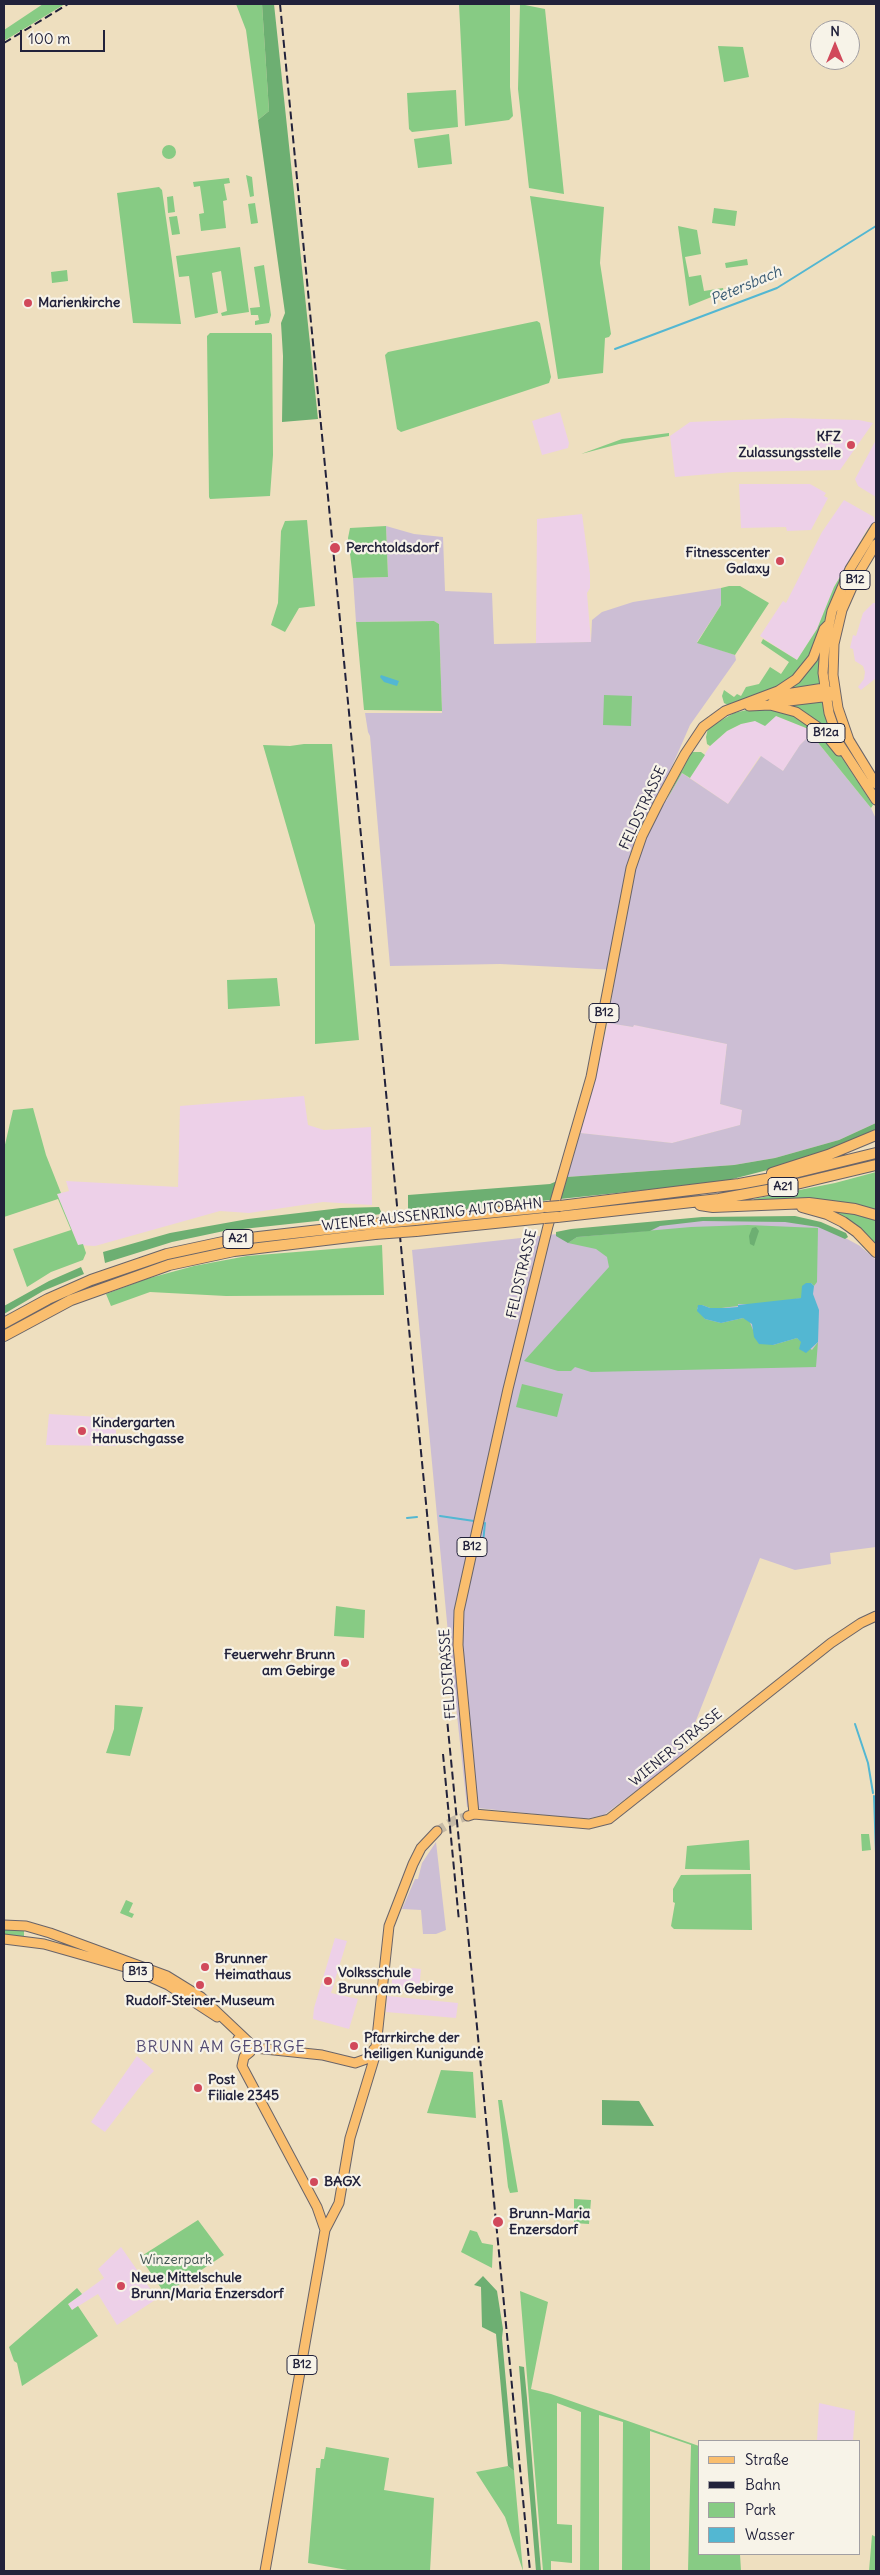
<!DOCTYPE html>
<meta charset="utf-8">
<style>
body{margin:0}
#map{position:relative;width:880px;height:2575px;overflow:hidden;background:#eedfbf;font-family:Delius,sans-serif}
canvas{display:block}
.frame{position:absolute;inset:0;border:5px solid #22223b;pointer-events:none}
.legend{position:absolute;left:698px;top:2440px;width:162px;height:115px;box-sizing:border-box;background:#f7f3e8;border:1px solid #a29fa3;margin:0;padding:6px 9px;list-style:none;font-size:15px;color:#22223b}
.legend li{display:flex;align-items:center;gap:10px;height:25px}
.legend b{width:25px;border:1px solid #a29fa3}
.north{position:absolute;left:810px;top:20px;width:50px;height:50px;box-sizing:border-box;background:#f7f3e8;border:1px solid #a29fa3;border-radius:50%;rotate:0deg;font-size:14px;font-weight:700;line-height:20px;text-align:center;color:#22223b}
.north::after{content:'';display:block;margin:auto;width:18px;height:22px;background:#d1495b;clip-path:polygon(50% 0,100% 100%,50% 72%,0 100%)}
.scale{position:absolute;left:20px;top:30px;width:85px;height:22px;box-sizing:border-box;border:2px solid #22223b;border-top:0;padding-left:6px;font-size:15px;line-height:18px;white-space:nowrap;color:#22223b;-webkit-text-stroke:4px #f7f3e8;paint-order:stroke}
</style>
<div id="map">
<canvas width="880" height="2575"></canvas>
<div class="frame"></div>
<ul class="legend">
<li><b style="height:6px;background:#fabe6e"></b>Straße</li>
<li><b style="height:6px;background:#22223b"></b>Bahn</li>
<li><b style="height:14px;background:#87cb84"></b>Park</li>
<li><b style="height:14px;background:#53b7d2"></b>Wasser</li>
</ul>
<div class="north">N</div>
<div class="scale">100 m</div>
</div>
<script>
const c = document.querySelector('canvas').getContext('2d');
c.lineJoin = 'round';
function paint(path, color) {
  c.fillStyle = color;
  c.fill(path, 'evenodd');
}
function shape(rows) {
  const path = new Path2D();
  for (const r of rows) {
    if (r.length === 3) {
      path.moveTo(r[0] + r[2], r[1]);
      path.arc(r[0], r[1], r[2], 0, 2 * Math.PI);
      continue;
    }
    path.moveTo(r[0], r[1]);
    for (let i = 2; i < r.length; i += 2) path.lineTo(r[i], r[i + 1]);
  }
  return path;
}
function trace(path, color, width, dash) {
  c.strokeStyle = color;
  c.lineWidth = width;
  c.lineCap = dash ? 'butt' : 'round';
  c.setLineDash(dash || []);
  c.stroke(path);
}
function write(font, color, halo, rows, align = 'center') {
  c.font = font + ' Delius,sans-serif';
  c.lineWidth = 4.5;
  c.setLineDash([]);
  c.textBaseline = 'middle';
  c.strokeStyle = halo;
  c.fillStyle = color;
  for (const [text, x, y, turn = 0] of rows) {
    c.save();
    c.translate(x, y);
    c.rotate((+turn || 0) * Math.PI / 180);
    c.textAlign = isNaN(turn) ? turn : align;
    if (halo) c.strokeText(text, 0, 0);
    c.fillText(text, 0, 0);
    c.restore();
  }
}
paint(shape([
 [560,412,569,443,568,448,542,455,532,421],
 [787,418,859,420,873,423,840,470,733,472,675,477,670,436,690,422],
 [876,440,876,497,858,486,855,479],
 [739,484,810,484,826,493,824,496,828,498,811,530,787,531,786,527,741,528],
 [844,500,874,517,875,523,867,529,834,587,817,629,797,660,760,636,783,601,786,603,822,532],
 [582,514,590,574,590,588,587,593,591,642,536,644,537,519],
 [873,603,876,603,876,678,861,690,858,687,864,679,865,672,863,666,855,661,853,649,850,648,853,635,856,636,863,613],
 [776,716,811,730,811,734,800,745,783,771,760,756,728,804,690,778,710,746,727,731,741,724],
 [608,1023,633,1027,634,1025,727,1044,720,1104,742,1110,740,1125,672,1143,580,1133],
 [304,1096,308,1125,324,1130,371,1127,372,1205,323,1202,249,1213,220,1211,95,1246,78,1245,57,1194,69,1191,66,1181,178,1187,180,1106],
 [49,1414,116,1418,116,1446,46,1445],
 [335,1938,347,1941,331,1993,358,1999,349,2029,313,2019,314,2008],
 [412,1968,421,1969,419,1991,391,1989,392,1980],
 [387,1996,458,2003,456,2018,386,2012],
 [137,2056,154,2071,146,2079,105,2132,91,2122],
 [121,2247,156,2297,155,2300,117,2325,98,2294,72,2310,68,2304,104,2278,98,2269],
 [819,2403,855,2411,853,2441,817,2441]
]), '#edd0e8');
paint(shape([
 [386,526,414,534,443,537,445,591,492,593,494,644,591,642,592,620,602,612,633,602,721,588,721,605,697,642,735,655,736,660,690,725,659,796,666,801,682,773,728,804,761,756,783,771,800,745,811,734,871,808,876,819,876,1123,839,1140,775,1158,734,1165,567,1177,580,1133,672,1143,740,1125,742,1110,720,1104,727,1044,634,1025,633,1027,608,1023,616,970,500,964,390,966,370,736,368,732,365,713,442,713,439,624,434,621,356,622,353,578,388,577],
 [684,1220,801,1221,829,1229,860,1246,876,1260,876,1547,830,1553,831,1564,795,1570,760,1558,682,1756,604,1815,585,1819,467,1807,448,1633,412,1250],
 [436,1842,446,1930,436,1934,423,1934,421,1910,402,1909,415,1879,418,1879,422,1863]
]), '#ccbed4');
paint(shape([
 [43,4,65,4,4,41,4,30],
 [236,4,262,4,269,111,258,120,246,30],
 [459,4,510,4,510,87,513,116,509,120,465,126],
 [520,4,545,9,564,194,529,188,518,89],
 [718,46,743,47,749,77,724,82],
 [456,90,458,127,412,132,409,129,407,93],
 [449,134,452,164,418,168,414,139],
 [169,152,7],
 [246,175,252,177,254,196,250,197],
 [229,178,230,183,224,184,227,200,223,201,226,228,201,231,199,214,204,213,200,186,194,187,193,182],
 [159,187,162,190,181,324,133,323,117,193],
 [173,196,175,212,168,213,167,197],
 [530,196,604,207,600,263,611,334,609,337,605,338,603,373,558,379],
 [255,203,258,223,251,224,248,204],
 [714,208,737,211,735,226,712,223],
 [177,216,180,234,172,235,169,217],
 [678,226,697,230,701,254,685,257,689,277,701,275,704,291,723,288,724,292,689,306],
 [240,247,249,312,222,316,221,313,227,311,221,271,212,273,218,313,195,318,189,276,179,277,176,256],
 [747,259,748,265,726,268,725,263],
 [264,265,271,315,269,323,255,325,255,321,259,320,258,315,251,315,250,308,260,307,254,267],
 [67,270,68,281,52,283,51,272],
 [537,321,540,323,551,377,549,383,401,432,397,429,385,355,388,352],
 [210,333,271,333,272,335,273,455,270,496,210,499,209,497,207,336],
 [669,433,669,436,619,444,581,454,622,439],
 [307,520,315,606,299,608,285,632,271,625,278,603,281,531,285,521],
 [386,526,388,577,353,578,348,538,350,528],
 [853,555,855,556,830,605,817,644,807,662,790,680,769,691,728,705,724,703,722,696,724,690,734,697,737,694,741,696,746,687,759,684,770,667,781,674,789,662,761,643,763,639,797,660,817,629,834,587],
 [729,586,740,586,769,603,735,655,697,643,721,605,721,588],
 [434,621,439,624,442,711,364,710,356,622],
 [821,651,821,685,782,693,807,672],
 [604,695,632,696,631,726,603,725],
 [823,701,832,734,830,734,789,706],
 [751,709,779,709,809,722,839,753,873,805,871,808,811,734,811,730,776,716,765,726,755,721,741,724,727,731,710,746,707,744,706,737,708,728,734,713],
 [304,744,332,744,359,1040,315,1044,315,925,263,745,290,746],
 [691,752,701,752,705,755,690,778,682,773,666,801],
 [277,978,280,1006,228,1009,227,980],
 [33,1108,46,1155,61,1193,57,1194,78,1245,83,1244,86,1253,83,1260,51,1272,27,1287,13,1249,71,1230,58,1199,4,1217,4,1149,13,1110],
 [876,1172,876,1212,754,1200,754,1199,835,1183],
 [832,1207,876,1218,876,1248,828,1212],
 [748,1225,818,1228,817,1282,814,1286,811,1283,802,1298,763,1304,738,1304,738,1306,713,1309,702,1305,697,1308,705,1319,721,1323,743,1318,749,1320,753,1330,773,1345,797,1338,812,1350,818,1342,816,1367,591,1372,575,1367,571,1371,558,1371,524,1361,609,1267,607,1257,596,1249,568,1243,577,1237,691,1227],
 [382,1245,384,1295,226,1296,150,1292,111,1306,106,1294,146,1279,194,1266,247,1256],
 [522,1384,563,1394,557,1417,516,1407],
 [336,1606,365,1610,364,1638,334,1636],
 [115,1705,143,1707,130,1756,106,1753,114,1729],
 [861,1834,869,1834,871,1850,862,1851],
 [749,1840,750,1870,685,1869,687,1846],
 [751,1874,752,1930,674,1929,671,1926,675,1903,673,1902,673,1889,681,1875],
 [126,1900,133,1903,129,1912,134,1914,132,1918,120,1913],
 [4,1928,24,1930,24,1938,4,1937],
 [441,2070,473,2072,476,2118,427,2113],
 [498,2100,502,2100,518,2192,510,2193,508,2187],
 [574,2199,591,2200,589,2224,574,2223],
 [198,2220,224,2255,165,2294,140,2257],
 [470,2230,477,2232,482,2243,493,2245,492,2268,461,2252],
 [77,2288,82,2294,68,2304,72,2310,78,2306,98,2336,22,2386,17,2363,14,2361,9,2347],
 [520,2291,548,2302,531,2389,551,2394,699,2446,699,2554,740,2554,741,2571,688,2571,691,2445,650,2431,650,2571,622,2571,623,2422,599,2415,599,2571,580,2571,581,2412,557,2403,557,2524,572,2525,572,2563,551,2561,551,2571,543,2571],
 [326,2447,389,2458,384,2490,434,2498,430,2571,353,2571,308,2563,316,2468,320,2468,321,2459,324,2459],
 [508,2466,514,2471,523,2571,505,2517,476,2472],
 [872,2535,876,2537,876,2571,869,2571]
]), '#87cb84');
paint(shape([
 [262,4,274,4,318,419,282,422,283,356,281,323,285,313,258,120,269,111],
 [876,1123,876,1131,840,1147,779,1167,721,1182,408,1215,408,1195,550,1184,567,1177,734,1165,775,1158,839,1140],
 [379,1207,382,1214,224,1231,172,1242,105,1263,103,1252,170,1233,248,1219,341,1208],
 [795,1216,821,1222,846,1233,848,1237,845,1239,818,1227,785,1222,703,1221,660,1226,650,1231,577,1237,568,1243,556,1236,556,1232,571,1229,702,1217],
 [756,1227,759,1231,754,1246,750,1244,749,1236,752,1228],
 [81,1267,84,1274,43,1291,4,1314,4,1306,49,1281],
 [602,2100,639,2101,654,2126,602,2125],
 [483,2276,497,2291,503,2329,502,2338,514,2471,508,2466,496,2334,482,2327,481,2287,474,2285],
 [519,2366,524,2367,527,2398,541,2571,536,2571]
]), '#6daf72');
paint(shape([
 [381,675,399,681,397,686,384,682,380,677],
 [806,1283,811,1283,814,1286,813,1294,819,1310,818,1342,806,1353,799,1349,801,1342,797,1338,773,1345,759,1344,754,1337,752,1324,743,1318,721,1323,705,1319,697,1311,698,1305,702,1305,710,1308,726,1308,738,1307,738,1305,801,1298,802,1286]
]), '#53b7d2');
trace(shape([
 [615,349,777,288,876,226],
 [440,1516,474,1521],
 [407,1518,417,1517],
 [483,1543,485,1523],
 [855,1724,868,1763,873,1793],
 [874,1796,876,1853]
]), '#53b7d2', 2);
trace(shape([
 [437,1831,455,1820,468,1816]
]), '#c5b9a5', 9, [9, 4.5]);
const major = shape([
 [876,527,850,569,832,611,825,645,823,673,829,713,840,745,876,800],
 [876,544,857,576,842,610,834,644,833,675,838,708,849,740,876,784],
 [773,696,824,688,828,691],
 [772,703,831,696],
 [749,706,770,705,796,712,822,730,839,751],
 [474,1814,458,1645,459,1611,508,1389,548,1226,591,1077,631,868,642,836,659,802,685,754,703,727,725,711,778,691,796,679,813,658,824,629,828,625],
 [468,1816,474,1814,589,1824,609,1819,831,1643,861,1623,876,1616],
 [4,1925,26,1926,50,1933,167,1976,201,1997,255,2048,322,2055,355,2063,369,2058,374,2049],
 [4,1939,44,1944,132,1969,168,1985,217,2017],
 [238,2039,247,2054],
 [250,2052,244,2057,242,2066,317,2207,325,2230],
 [265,2571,325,2230,339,2203,350,2138,375,2056,389,1926,413,1864,421,1848,437,1831]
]);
const highway = shape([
 [772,1173,828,1155,876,1135],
 [700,1205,713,1207,809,1203,855,1209,876,1215],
 [560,1206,739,1184,782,1176,876,1153],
 [802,1207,827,1214,843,1222,857,1232,876,1252],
 [557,1217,719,1199,784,1187,876,1165],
 [415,1220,547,1207],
 [416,1231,544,1218],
 [4,1323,48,1299,91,1280,167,1254,232,1240,373,1224],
 [4,1336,71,1300,169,1265,234,1251,375,1234]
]);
trace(major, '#696469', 11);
trace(highway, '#696469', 12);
trace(major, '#fabe6e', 9);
trace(highway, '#fabe6e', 10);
trace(shape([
 [280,4,530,2571],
 [4,43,68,4],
 [443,1754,459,1921]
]), '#22223b', 2, [8, 4]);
const highwayBridge = shape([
 [547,1207,560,1206],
 [544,1218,557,1217],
 [373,1224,415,1220],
 [375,1234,416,1231]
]);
trace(highwayBridge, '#696469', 12, []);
trace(highwayBridge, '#fabe6e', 10);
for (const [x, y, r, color] of [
 [28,303,5,"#d1495b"],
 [851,445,5,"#d1495b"],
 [335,548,6,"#d1495b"],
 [780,561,5,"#d1495b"],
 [82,1431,5,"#d1495b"],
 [345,1663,5,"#d1495b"],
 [205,1967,5,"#d1495b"],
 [328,1981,5,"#d1495b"],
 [200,1985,5,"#d1495b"],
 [354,2046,5,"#d1495b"],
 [198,2088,5,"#d1495b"],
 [314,2182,5,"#d1495b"],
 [498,2222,6,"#d1495b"],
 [121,2286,5,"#d1495b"]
]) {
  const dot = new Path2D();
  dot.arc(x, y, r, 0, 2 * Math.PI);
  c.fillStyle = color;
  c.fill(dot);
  trace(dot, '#f7f3e8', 2);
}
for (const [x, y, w] of [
 [855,580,30],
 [826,733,38],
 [604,1013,30],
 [783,1187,30],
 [238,1239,30],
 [472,1547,30],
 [138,1972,30],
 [302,2365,30]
]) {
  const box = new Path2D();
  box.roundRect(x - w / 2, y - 9.5, w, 19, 4);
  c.fillStyle = '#f7f3e8';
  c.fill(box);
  trace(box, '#22223b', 1);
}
write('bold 12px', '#22223b', null, [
 ["B12",855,580],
 ["B12a",826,733],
 ["B12",604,1013],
 ["A21",783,1187],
 ["A21",238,1239],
 ["B12",472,1547],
 ["B13",138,1972],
 ["B12",302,2365]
]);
write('bold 14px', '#22223b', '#f7f3e8', [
 ["Marienkirche",38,303],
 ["KFZ",841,437,"right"],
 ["Zulassungsstelle",841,453,"right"],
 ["Perchtoldsdorf",346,548],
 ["Fitnesscenter",770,553,"right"],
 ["Galaxy",770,569,"right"],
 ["Kindergarten",92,1423],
 ["Hanuschgasse",92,1439],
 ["Feuerwehr Brunn",335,1655,"right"],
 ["am Gebirge",335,1671,"right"],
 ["Brunner",215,1959],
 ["Heimathaus",215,1975],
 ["Volksschule",338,1973],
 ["Brunn am Gebirge",338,1989],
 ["Rudolf-Steiner-Museum",200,2001,"center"],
 ["Pfarrkirche der",364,2038],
 ["heiligen Kunigunde",364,2054],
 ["Post",208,2080],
 ["Filiale 2345",208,2096],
 ["BAGX",324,2182],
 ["Brunn-Maria",509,2214],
 ["Enzersdorf",509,2230],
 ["Neue Mittelschule",131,2278],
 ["Brunn/Maria Enzersdorf",131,2294]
], 'left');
write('14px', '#22223b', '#f7f3e8', [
 ["FELDSTRASSE",643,808,-65],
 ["WIENER AUSSENRING AUTOBAHN",432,1215,-6],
 ["FELDSTRASSE",522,1274,-77],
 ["FELDSTRASSE",448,1674,-94],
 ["WIENER STRASSE",676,1748,-39]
]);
write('14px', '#405551', '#f7f3e8', [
 ["Winzerpark",176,2260]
]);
write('italic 15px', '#335670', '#f7f3e8', [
 ["Petersbach",746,286,-23]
]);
c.letterSpacing = '1px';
write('16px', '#534b73', '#f7f3e8', [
 ["BRUNN AM GEBIRGE",221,2047]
]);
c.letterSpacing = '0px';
</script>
